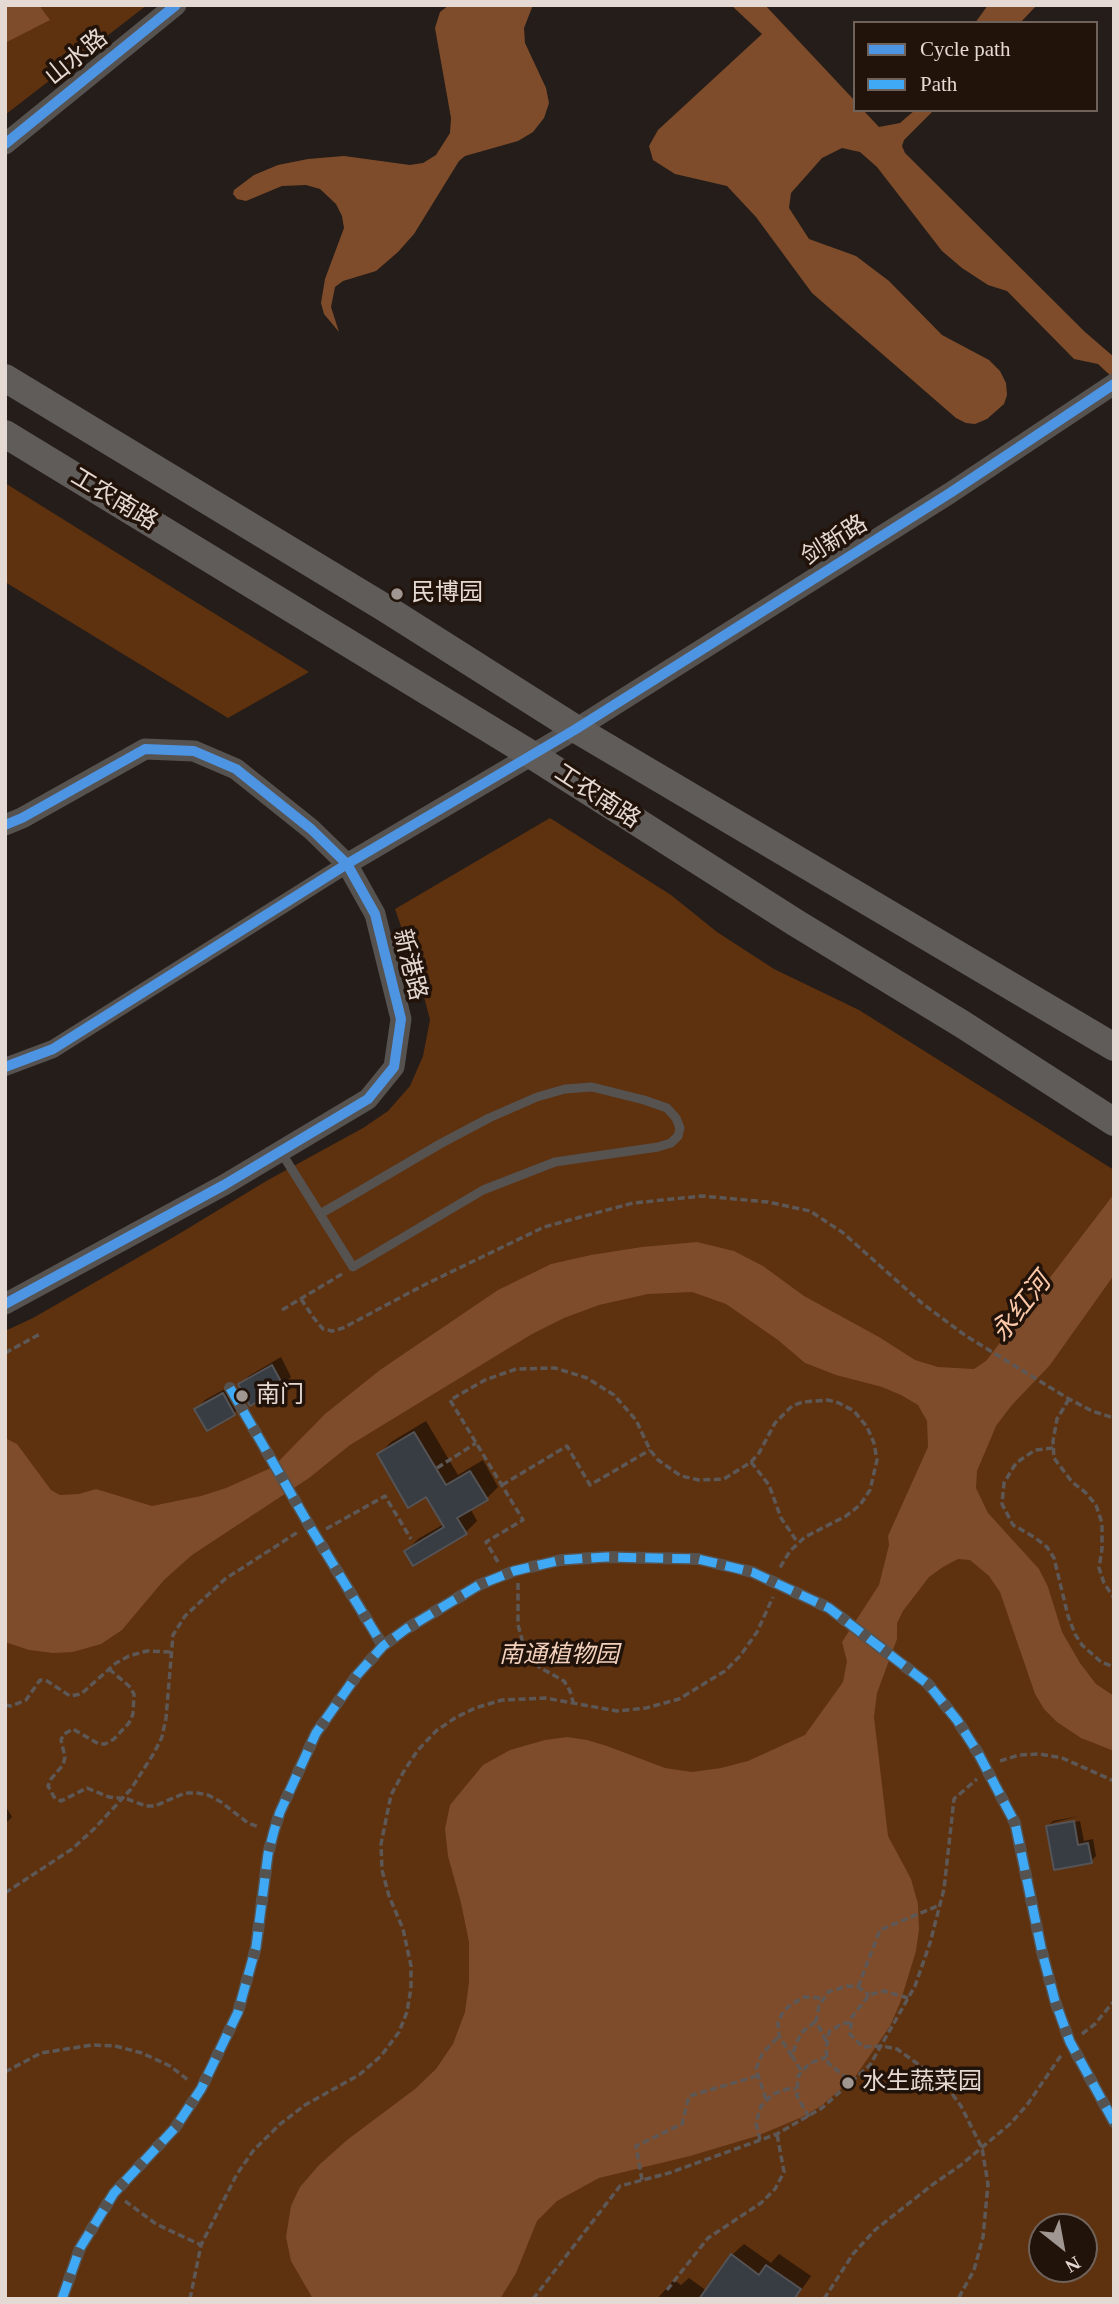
<!DOCTYPE html>
<meta charset="utf-8">
<style>
body{margin:0}
#map{position:relative;width:1119px;height:2304px;overflow:hidden;background:#251d19;font-family:"Times New Roman",serif}
canvas{display:block}
.frame{position:absolute;inset:0;border:7px solid #e4d9d3;pointer-events:none}
.legend{position:absolute;left:853px;top:21px;width:245px;height:91px;box-sizing:border-box;background:#21130a;border:2px solid #6f625a;margin:0;padding:9px 12px;list-style:none;font-size:21px;color:#e4d9d3}
.legend li{display:flex;align-items:center;gap:14px;height:35px}
.legend b{width:35px;border:2px solid #6f625a}
.north{position:absolute;left:1028px;top:2213px;width:70px;height:70px;box-sizing:border-box;background:#21130a;border:2px solid #6f625a;border-radius:50%;rotate:149deg;font-size:19px;font-weight:700;line-height:28px;text-align:center;color:#e4d9d3}
.north::after{content:'';display:block;margin:auto;width:24px;height:32px;background:#a19792;clip-path:polygon(50% 0,100% 100%,50% 72%,0 100%)}
</style>
<div id="map">
<canvas width="1119" height="2304"></canvas>
<div class="frame"></div>
<ul class="legend">
<li><b style="height:9px;background:#4d94e3"></b>Cycle path</li>
<li><b style="height:9px;background:#3fa9f5"></b>Path</li>
</ul>
<div class="north">N</div>
</div>
<script>
const c = document.querySelector('canvas').getContext('2d');
c.lineJoin = 'round';
function paint(path, color) {
  c.fillStyle = color;
  c.fill(path, 'evenodd');
}
function shape(rows) {
  const path = new Path2D();
  for (const r of rows) {
    path.moveTo(r[0], r[1]);
    for (let i = 2; i < r.length; i += 2) path.lineTo(r[i], r[i + 1]);
  }
  return path;
}
function trace(path, color, width, dash) {
  c.strokeStyle = color;
  c.lineWidth = width;
  c.lineCap = dash ? 'butt' : 'round';
  c.setLineDash(dash || []);
  c.stroke(path);
}
function write(font, color, halo, rows, align = 'center') {
  c.font = font + ' "Times New Roman","Noto Sans SC",serif';
  c.lineWidth = 7;
  c.setLineDash([]);
  c.textBaseline = 'middle';
  c.strokeStyle = halo;
  c.fillStyle = color;
  for (const [text, x, y, turn = 0] of rows) {
    c.save();
    c.translate(x, y);
    c.rotate((+turn || 0) * Math.PI / 180);
    c.textAlign = isNaN(turn) ? turn : align;
    if (halo) c.strokeText(text, 0, 0);
    c.fillText(text, 0, 0);
    c.restore();
  }
}
paint(shape([
 [5,5,147,5,5,115],
 [5,483,170,586,309,672,228,718,5,582],
 [550,818,671,895,717,932,774,969,859,1010,1114,1170,1114,2299,5,2299,5,1331,33,1318,177,1235,268,1180,363,1128,388,1111,410,1086,423,1056,430,1020,420,981,395,909],
 [1042,2227,1084,2227,1084,2269,1042,2269]
]), '#5e310f');
paint(shape([
 [5,5,39,5,50,20,5,43],
 [449,5,533,5,524,28,525,43,546,88,549,103,544,118,533,132,518,141,465,156,459,161,414,234,398,252,376,271,343,281,335,287,331,307,339,332,324,314,321,303,325,279,344,228,342,216,336,204,320,189,306,185,282,186,246,201,237,199,233,194,234,190,254,175,278,165,308,159,344,156,410,165,423,163,436,155,450,133,451,118,435,28,440,12],
 [731,5,765,5,855,101,855,110,863,110,879,127,900,123,915,110,934,110,904,140,902,146,905,153,1085,332,1114,357,1114,379,1098,364,1074,359,1007,291,988,285,962,268,942,251,877,167,860,152,842,148,822,158,791,193,789,208,809,239,856,256,889,281,942,335,989,360,1000,371,1006,383,1007,395,1004,404,987,419,975,424,966,423,956,418,812,293,756,217,727,186,675,174,653,160,649,146,658,130,762,34],
 [988,5,1037,5,1020,23,975,23],
 [1114,1194,1114,1275,1050,1365,1011,1406,996,1426,977,1471,976,1488,988,1513,1039,1569,1048,1587,1062,1632,1080,1663,1096,1684,1114,1696,1114,1751,1081,1738,1057,1722,1044,1709,1035,1694,1000,1592,989,1576,970,1560,958,1559,943,1567,929,1577,903,1611,897,1623,897,1639,877,1693,874,1717,888,1836,911,1879,918,1904,919,1929,916,1951,900,2003,890,2026,855,2077,821,2106,800,2118,757,2136,690,2156,599,2178,557,2201,537,2221,516,2273,500,2299,313,2299,291,2261,286,2237,291,2206,300,2187,319,2165,347,2140,415,2089,436,2069,453,2044,465,2012,469,1982,469,1942,461,1903,448,1856,445,1829,450,1805,483,1765,510,1750,545,1740,567,1737,587,1740,607,1746,665,1768,692,1772,721,1768,748,1761,805,1735,843,1682,847,1661,842,1642,879,1585,889,1545,888,1536,928,1447,927,1421,918,1405,901,1395,882,1387,836,1375,805,1363,778,1340,726,1304,692,1292,648,1294,599,1305,564,1318,532,1334,350,1445,309,1478,192,1555,164,1580,122,1630,101,1644,73,1652,53,1653,29,1650,5,1642,5,1438,17,1444,51,1490,60,1495,79,1494,96,1489,152,1506,201,1496,226,1488,273,1467,325,1414,380,1370,498,1290,551,1264,591,1255,642,1247,697,1242,734,1251,763,1266,804,1296,879,1337,915,1360,938,1367,974,1369,986,1361]
]), '#7e4c2a');
paint(shape([
 [281,1357,291,1377,283,1385,240,1384,249,1376],
 [232,1385,243,1405,234,1413,208,1428,196,1409,205,1400],
 [426,1421,458,1475,483,1460,498,1487,487,1498,470,1508,477,1521,465,1533,406,1551,418,1539,444,1524,427,1494,379,1454,391,1442],
 [5,1805,12,1817,5,1824],
 [1079,1816,1052,1823,1052,1827,1080,1821,1084,1841,1093,1839,1096,1856,1091,1861,1048,1827,1053,1821],
 [744,2244,771,2263,779,2254,811,2276,795,2299,727,2299,732,2255],
 [689,2278,711,2294,708,2299,657,2299,674,2280,681,2285]
]), '#0007');
const building = shape([
 [272,1365,284,1387,250,1406,238,1384,272,1365],
 [223,1393,235,1415,207,1431,194,1409,223,1393],
 [414,1432,446,1485,470,1471,488,1500,457,1518,467,1534,413,1566,404,1551,444,1527,426,1497,408,1508,377,1454,414,1432],
 [1074,1821,1078,1845,1088,1843,1092,1863,1054,1870,1046,1826,1074,1821],
 [731,2254,759,2275,766,2265,801,2289,794,2299,699,2299,731,2254]
]);
paint(building, '#383c43');
trace(building, '#545355', 2);
trace(shape([
 [301,1299,313,1317,323,1329,332,1331,343,1328,424,1285,544,1227,633,1203,702,1196,768,1202,810,1211,842,1232,923,1304,966,1336,1069,1399,1092,1411,1114,1418],
 [282,1310,342,1274],
 [5,1353,40,1334],
 [1069,1399,1057,1419,1053,1441,1054,1458,1072,1482,1085,1492,1096,1505,1102,1523,1102,1549,1099,1568,1104,1583,1114,1598],
 [1053,1448,1035,1450,1016,1463,1004,1483,1002,1504,1013,1525,1034,1537,1047,1547,1054,1558,1068,1616,1075,1634,1082,1645,1101,1662,1114,1667],
 [751,1462,769,1485,781,1518,798,1543],
 [437,1468,476,1443],
 [502,1485,567,1446,590,1485,650,1450],
 [326,1529,385,1496,411,1539],
 [498,1562,486,1542,523,1520,450,1400,485,1380,516,1369,555,1368,587,1378,614,1395,636,1420,650,1450,658,1460,681,1476,699,1480,724,1479,751,1462,759,1453,775,1423,792,1406,803,1402,828,1400,839,1403,854,1411,867,1427,874,1443,877,1460,870,1490,860,1505,846,1516,805,1537,790,1551,779,1569],
 [518,1583,518,1625,523,1643,539,1667,564,1681,570,1691,574,1705],
 [109,1669,129,1686,134,1694,133,1714,129,1723,114,1739,105,1744,99,1744,73,1729,64,1734,61,1740,65,1757,63,1765,51,1779,48,1786,54,1797,61,1801,87,1788,109,1797,127,1799,146,1806,155,1806,185,1793,197,1793,208,1795,221,1802,248,1823,259,1827],
 [5,1705,11,1706,26,1700,40,1680,47,1681,70,1696,81,1694,116,1663,129,1656,147,1651,171,1652],
 [1000,1761,1019,1755,1040,1754,1062,1758,1114,1781],
 [5,1893,72,1849,95,1828,131,1789,154,1753,162,1737,166,1718,173,1635,185,1616,225,1579,298,1532],
 [858,1987,880,1930,940,1905],
 [908,1998,884,1991,869,1995,852,2017,850,2034,863,2047,882,2046,897,2049,936,2077,946,2086,961,2106,982,2148,988,2184,983,2237,974,2270,958,2299],
 [850,2023,843,2023,829,2032,826,2049,828,2063,853,2083],
 [1082,2034,1095,2024,1114,2001],
 [826,2041,816,2021,819,2006,828,1992,847,1986,858,1987,869,1995],
 [792,2056,779,2036,778,2022,782,2014,788,2007,804,1997,823,1998],
 [801,2070,792,2056,796,2044,801,2033,816,2021],
 [5,2072,41,2053,92,2045,115,2046,142,2053,170,2066,188,2080],
 [766,2099,756,2069,762,2054,779,2036],
 [809,2117,797,2096,798,2076,810,2063,827,2057],
 [760,2140,756,2123,761,2106,773,2094,787,2089,796,2089],
 [642,2180,636,2146,682,2124,689,2096,757,2076],
 [125,2201,156,2224,201,2245],
 [667,2290,708,2238,761,2203,775,2189,784,2172,777,2134],
 [190,2299,201,2245,237,2174,253,2151,279,2125,305,2105,359,2075,381,2056,399,2032,407,2012,411,1988,411,1966,403,1929,389,1896,382,1870,381,1844,391,1795,404,1771,418,1750,436,1731,455,1718,475,1708,502,1700,545,1698,617,1711,646,1708,679,1699,725,1671,740,1656,757,1632,773,1597],
 [533,2299,620,2186,669,2173,777,2134,822,2108,870,2065,915,1986,930,1943,944,1889,954,1799,977,1779],
 [824,2299,853,2254,875,2230,932,2185,961,2165,1010,2124,1027,2105,1062,2054]
]), '#5d5856', 3.5, [7, 3.5]);
trace(shape([
 [281,1152,353,1267,483,1190,555,1162,658,1147,671,1143,678,1136,680,1128,676,1118,667,1108,644,1100,592,1087,565,1089,537,1097,489,1118,440,1144,346,1199,320,1214]
]), '#565250', 9);
trace(shape([
 [230,1388,309,1525,383,1646],
 [62,2299,80,2248,114,2193,175,2128,201,2089,238,2012,256,1947,268,1854,274,1831,280,1812,316,1733,357,1675,383,1646,406,1629,479,1585,514,1571,561,1560,606,1557,698,1559,752,1572,829,1608,928,1684,957,1720,978,1753,1015,1823,1042,1952,1055,2001,1070,2042,1114,2122]
]), '#565250', 12);
trace(shape([
 [5,1067,53,1049,347,864]
]), '#565250', 18);
trace(shape([
 [5,144,176,5],
 [5,825,22,818,145,749,194,751,236,769,311,829,347,864,375,914,401,1019,394,1067,368,1099,224,1185,5,1304],
 [347,864,576,729,950,493,1114,384]
]), '#565250', 21);
trace(shape([
 [5,378,385,608,576,729,1114,1047],
 [5,434,532,755,796,923,962,1024,1114,1122]
]), '#605c5a', 28);
trace(shape([
 [230,1388,309,1525,383,1646],
 [62,2299,80,2248,114,2193,175,2128,201,2089,238,2012,256,1947,268,1854,274,1831,280,1812,316,1733,357,1675,383,1646,406,1629,479,1585,514,1571,561,1560,606,1557,698,1559,752,1572,829,1608,928,1684,957,1720,978,1753,1015,1823,1042,1952,1055,2001,1070,2042,1114,2122]
]), '#3fa9f5', 9, [18, 9]);
trace(shape([
 [5,144,176,5],
 [5,825,22,818,145,749,194,751,236,769,311,829,347,864,375,914,401,1019,394,1067,368,1099,224,1185,5,1304],
 [5,1067,53,1049,347,864,576,729,950,493,1114,384]
]), '#4d94e3', 10);
for (const [x, y, r, color] of [
 [397,594,7,"#a19792"],
 [242,1396,7,"#a19792"],
 [848,2083,7,"#a19792"]
]) {
  const dot = new Path2D();
  dot.arc(x, y, r, 0, 2 * Math.PI);
  c.fillStyle = color;
  c.fill(dot);
  trace(dot, '#21130a', 2.5);
}
write('24px', '#e4d9d3', '#21130a', [
 ["山水路",77,58,-39],
 ["工农南路",114,500,31],
 ["剑新路",835,541,-32],
 ["工农南路",597,797,33],
 ["新港路",409,965,76]
]);
write('24px', '#e4d9d3', '#21130a', [
 ["民博园",411,594],
 ["南门",256,1396],
 ["水生蔬菜园",862,2083]
], 'left');
write('italic 24px', '#f4d1bd', '#21130a', [
 ["南通植物园",559,1656]
]);
write('italic 26px', '#fbc8a9', '#21130a', [
 ["永红河",1022,1308,-52]
]);
</script>
